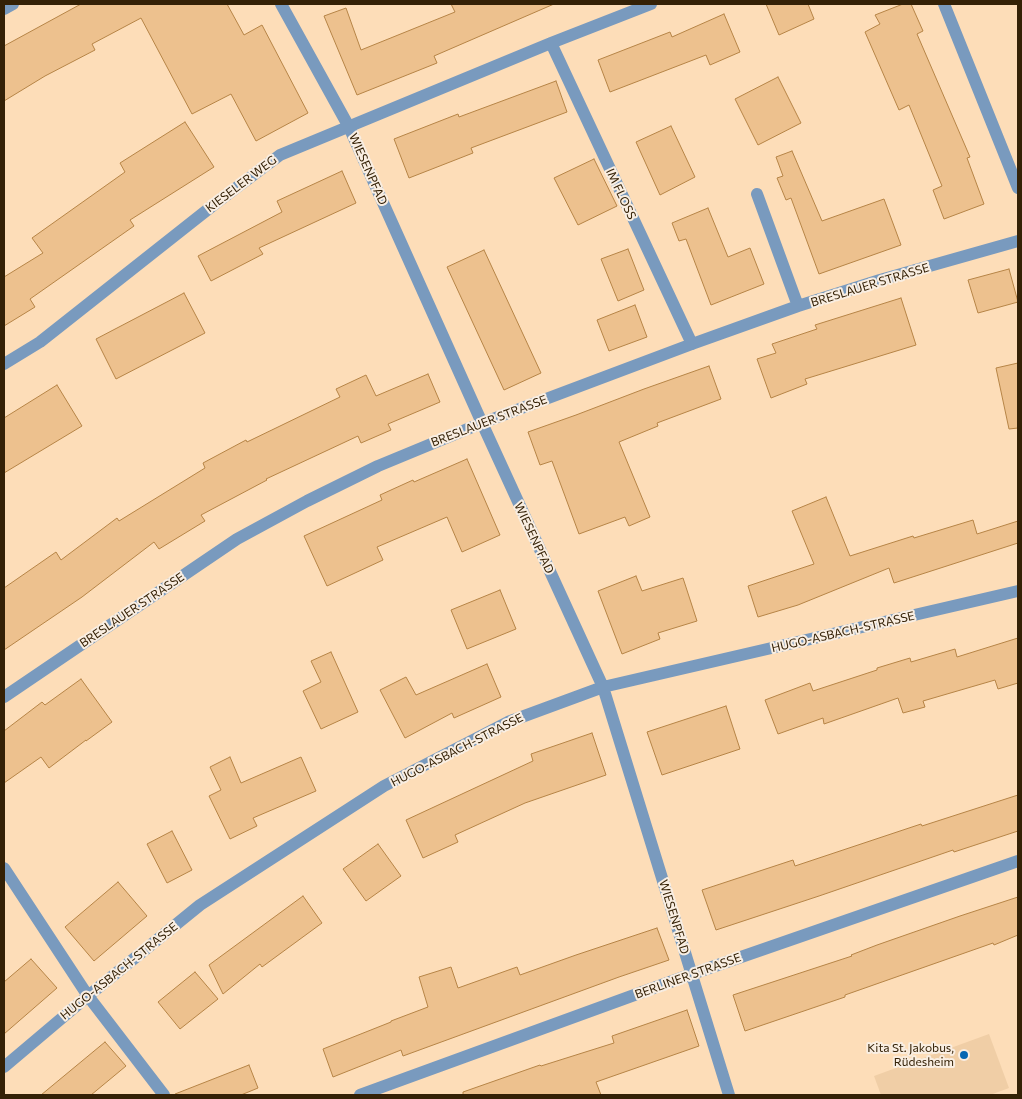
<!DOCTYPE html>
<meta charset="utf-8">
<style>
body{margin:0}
#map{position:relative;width:1022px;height:1099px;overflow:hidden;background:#fdddb8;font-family:Commissioner,sans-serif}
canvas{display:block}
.frame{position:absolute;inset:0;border:5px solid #342106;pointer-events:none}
</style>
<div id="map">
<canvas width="1022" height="1099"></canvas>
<div class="frame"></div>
</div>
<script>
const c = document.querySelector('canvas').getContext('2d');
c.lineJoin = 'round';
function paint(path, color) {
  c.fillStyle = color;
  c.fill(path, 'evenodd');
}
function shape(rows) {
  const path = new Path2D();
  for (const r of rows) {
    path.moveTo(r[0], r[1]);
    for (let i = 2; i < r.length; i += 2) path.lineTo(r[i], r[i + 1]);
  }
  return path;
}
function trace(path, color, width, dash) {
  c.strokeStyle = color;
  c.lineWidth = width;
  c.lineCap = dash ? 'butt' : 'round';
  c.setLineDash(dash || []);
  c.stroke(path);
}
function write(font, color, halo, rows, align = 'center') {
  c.font = font + ' Commissioner,sans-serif';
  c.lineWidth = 4;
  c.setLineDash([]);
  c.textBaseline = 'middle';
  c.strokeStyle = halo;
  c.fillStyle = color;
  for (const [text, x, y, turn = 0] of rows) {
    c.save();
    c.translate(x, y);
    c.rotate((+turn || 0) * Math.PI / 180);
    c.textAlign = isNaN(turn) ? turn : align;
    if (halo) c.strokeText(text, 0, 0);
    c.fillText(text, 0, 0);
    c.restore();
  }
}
paint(shape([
 [989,1034,1009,1088,990,1095,881,1095,874,1076]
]), '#f0cea6');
const building = shape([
 [81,4,227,4,244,35,262,25,308,113,256,141,231,94,192,114,141,18,92,44,95,50,45,76,4,101,4,46,81,4],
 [451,4,554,4,434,56,437,63,357,95,324,16,346,8,361,50,455,12,451,4],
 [766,4,808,4,814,19,779,35,766,4],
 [903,4,911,4,923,31,917,34,970,157,967,158,984,204,944,219,933,190,942,186,909,105,899,110,865,32,880,24,875,15,903,4],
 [724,14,740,52,710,65,706,55,610,92,598,60,670,32,672,37,724,14],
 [778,77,801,123,758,145,735,99,778,77],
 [556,81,567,112,471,148,473,153,409,178,394,139,458,114,459,117,556,81],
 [185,122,214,167,130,220,134,226,30,299,35,307,4,326,4,277,43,253,32,238,125,172,120,163,185,122],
 [671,126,695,177,660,195,636,142,671,126],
 [792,151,822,221,884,199,901,245,819,274,791,198,786,200,777,178,783,176,776,157,792,151],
 [594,159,617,206,578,225,554,178,594,159],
 [342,171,356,203,259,248,263,254,211,281,198,256,282,212,277,201,342,171],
 [708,208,728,257,750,248,764,284,711,305,686,239,679,241,672,223,708,208],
 [628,249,644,290,618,301,601,259,628,249],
 [484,250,541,373,504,390,447,267,484,250],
 [1009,269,1018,302,978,313,968,280,1009,269],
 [184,293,205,333,116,379,96,339,184,293],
 [901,298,916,345,805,379,807,384,771,398,757,359,776,353,772,344,817,329,815,325,901,298],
 [635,305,647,337,609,351,597,320,635,305],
 [1018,363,1018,428,1009,429,996,368,1018,363],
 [709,366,721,399,657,423,658,426,619,442,650,517,629,526,625,517,579,534,552,461,540,465,528,432,576,415,644,389,709,366],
 [428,374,440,402,388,424,391,430,361,443,358,436,266,479,267,480,201,515,205,521,159,549,154,542,82,597,4,650,4,588,56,552,61,560,117,518,119,521,205,468,203,463,246,440,247,442,340,397,336,389,366,375,376,396,428,374],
 [57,385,82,426,4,473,4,418,57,385],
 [467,459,500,535,462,552,447,517,377,547,383,560,327,586,304,536,382,500,380,495,413,480,414,482,467,459],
 [826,497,850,556,913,536,914,538,973,520,977,534,1018,521,1018,543,894,583,889,568,798,605,758,617,748,586,814,564,792,511,826,497],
 [636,576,642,591,683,578,697,621,658,633,660,639,622,654,598,591,636,576],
 [500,590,516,629,467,649,451,610,500,590],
 [1018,638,1018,683,998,689,995,680,923,701,925,707,903,713,898,698,824,724,823,718,778,734,765,700,810,683,813,691,877,670,877,668,910,658,911,662,955,649,957,657,1018,638],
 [331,652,358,712,321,729,303,691,321,682,311,661,331,652],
 [487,664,501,697,454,718,452,713,405,738,380,690,406,677,416,695,487,664],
 [81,679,112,722,86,741,86,740,49,768,41,757,4,783,4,731,42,702,45,705,81,679],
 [726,706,740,749,662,775,647,732,726,706],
 [592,733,606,775,525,803,455,835,458,842,423,858,406,820,533,761,531,754,592,733],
 [230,757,241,783,301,757,316,791,253,818,257,826,230,839,209,796,221,790,210,767,230,757],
 [1018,795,1018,831,954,852,953,850,819,896,716,930,702,890,793,860,795,866,921,824,922,826,1018,795],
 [172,831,192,870,167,883,147,844,172,831],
 [378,844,401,876,366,901,343,869,378,844],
 [118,882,147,916,94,961,65,927,118,882],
 [303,896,322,923,262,967,260,964,223,994,209,965,303,896],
 [1018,897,1018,935,994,945,993,943,845,995,845,997,745,1031,733,995,852,956,851,955,877,945,960,916,1018,897],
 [657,928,669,960,619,977,403,1056,401,1050,333,1077,323,1049,391,1022,391,1021,428,1007,419,977,451,967,458,988,517,967,520,975,576,955,657,928],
 [31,959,57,988,4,1034,4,982,31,959],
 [195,972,218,999,180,1029,158,1002,195,972],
 [687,1010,699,1046,596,1082,601,1095,463,1095,463,1092,540,1065,541,1066,614,1043,612,1036,687,1010],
 [105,1042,126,1066,91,1095,41,1095,105,1042],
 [249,1065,258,1088,241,1095,175,1095,175,1094,249,1065]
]);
paint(building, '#edc18e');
trace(building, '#b68446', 1);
trace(shape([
 [281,4,349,127,482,423,603,687,729,1095],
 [944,4,1018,188],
 [4,9,13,4],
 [551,43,692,344],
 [757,194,798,306],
 [4,364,40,342,216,203,280,155,551,43,651,4],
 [4,697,237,539,307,501,378,466,482,423,692,344,798,306,880,280,1018,241],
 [4,868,88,996,164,1095],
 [4,1067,88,996,200,905,384,786,508,722,603,687,1018,591],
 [360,1095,692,974,1018,861]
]), '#799abe', 12);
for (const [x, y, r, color] of [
 [964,1055,5,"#0667b3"]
]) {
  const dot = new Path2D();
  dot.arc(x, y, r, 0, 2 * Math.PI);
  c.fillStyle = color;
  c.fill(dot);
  trace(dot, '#f9eee2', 2);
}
write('12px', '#342106', '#f9eee2', [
 ["WIESENPFAD",368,169,66],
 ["KIESELER WEG",241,184,-37],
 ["IM FLOSS",621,194,65],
 ["BRESLAUER STRASSE",870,285,-17],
 ["BRESLAUER STRASSE",489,421,-21],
 ["WIESENPFAD",534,538,65],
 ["BRESLAUER STRASSE",132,610,-34],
 ["HUGO-ASBACH-STRASSE",843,632,-13],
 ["HUGO-ASBACH-STRASSE",457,750,-27],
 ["WIESENPFAD",674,917,73],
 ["HUGO-ASBACH-STRASSE",119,971,-39],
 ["BERLINER STRASSE",688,976,-20]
]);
write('12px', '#342106', '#f9eee2', [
 ["Kita St. Jakobus,",954,1048],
 ["Rüdesheim",954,1062]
], 'right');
</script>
